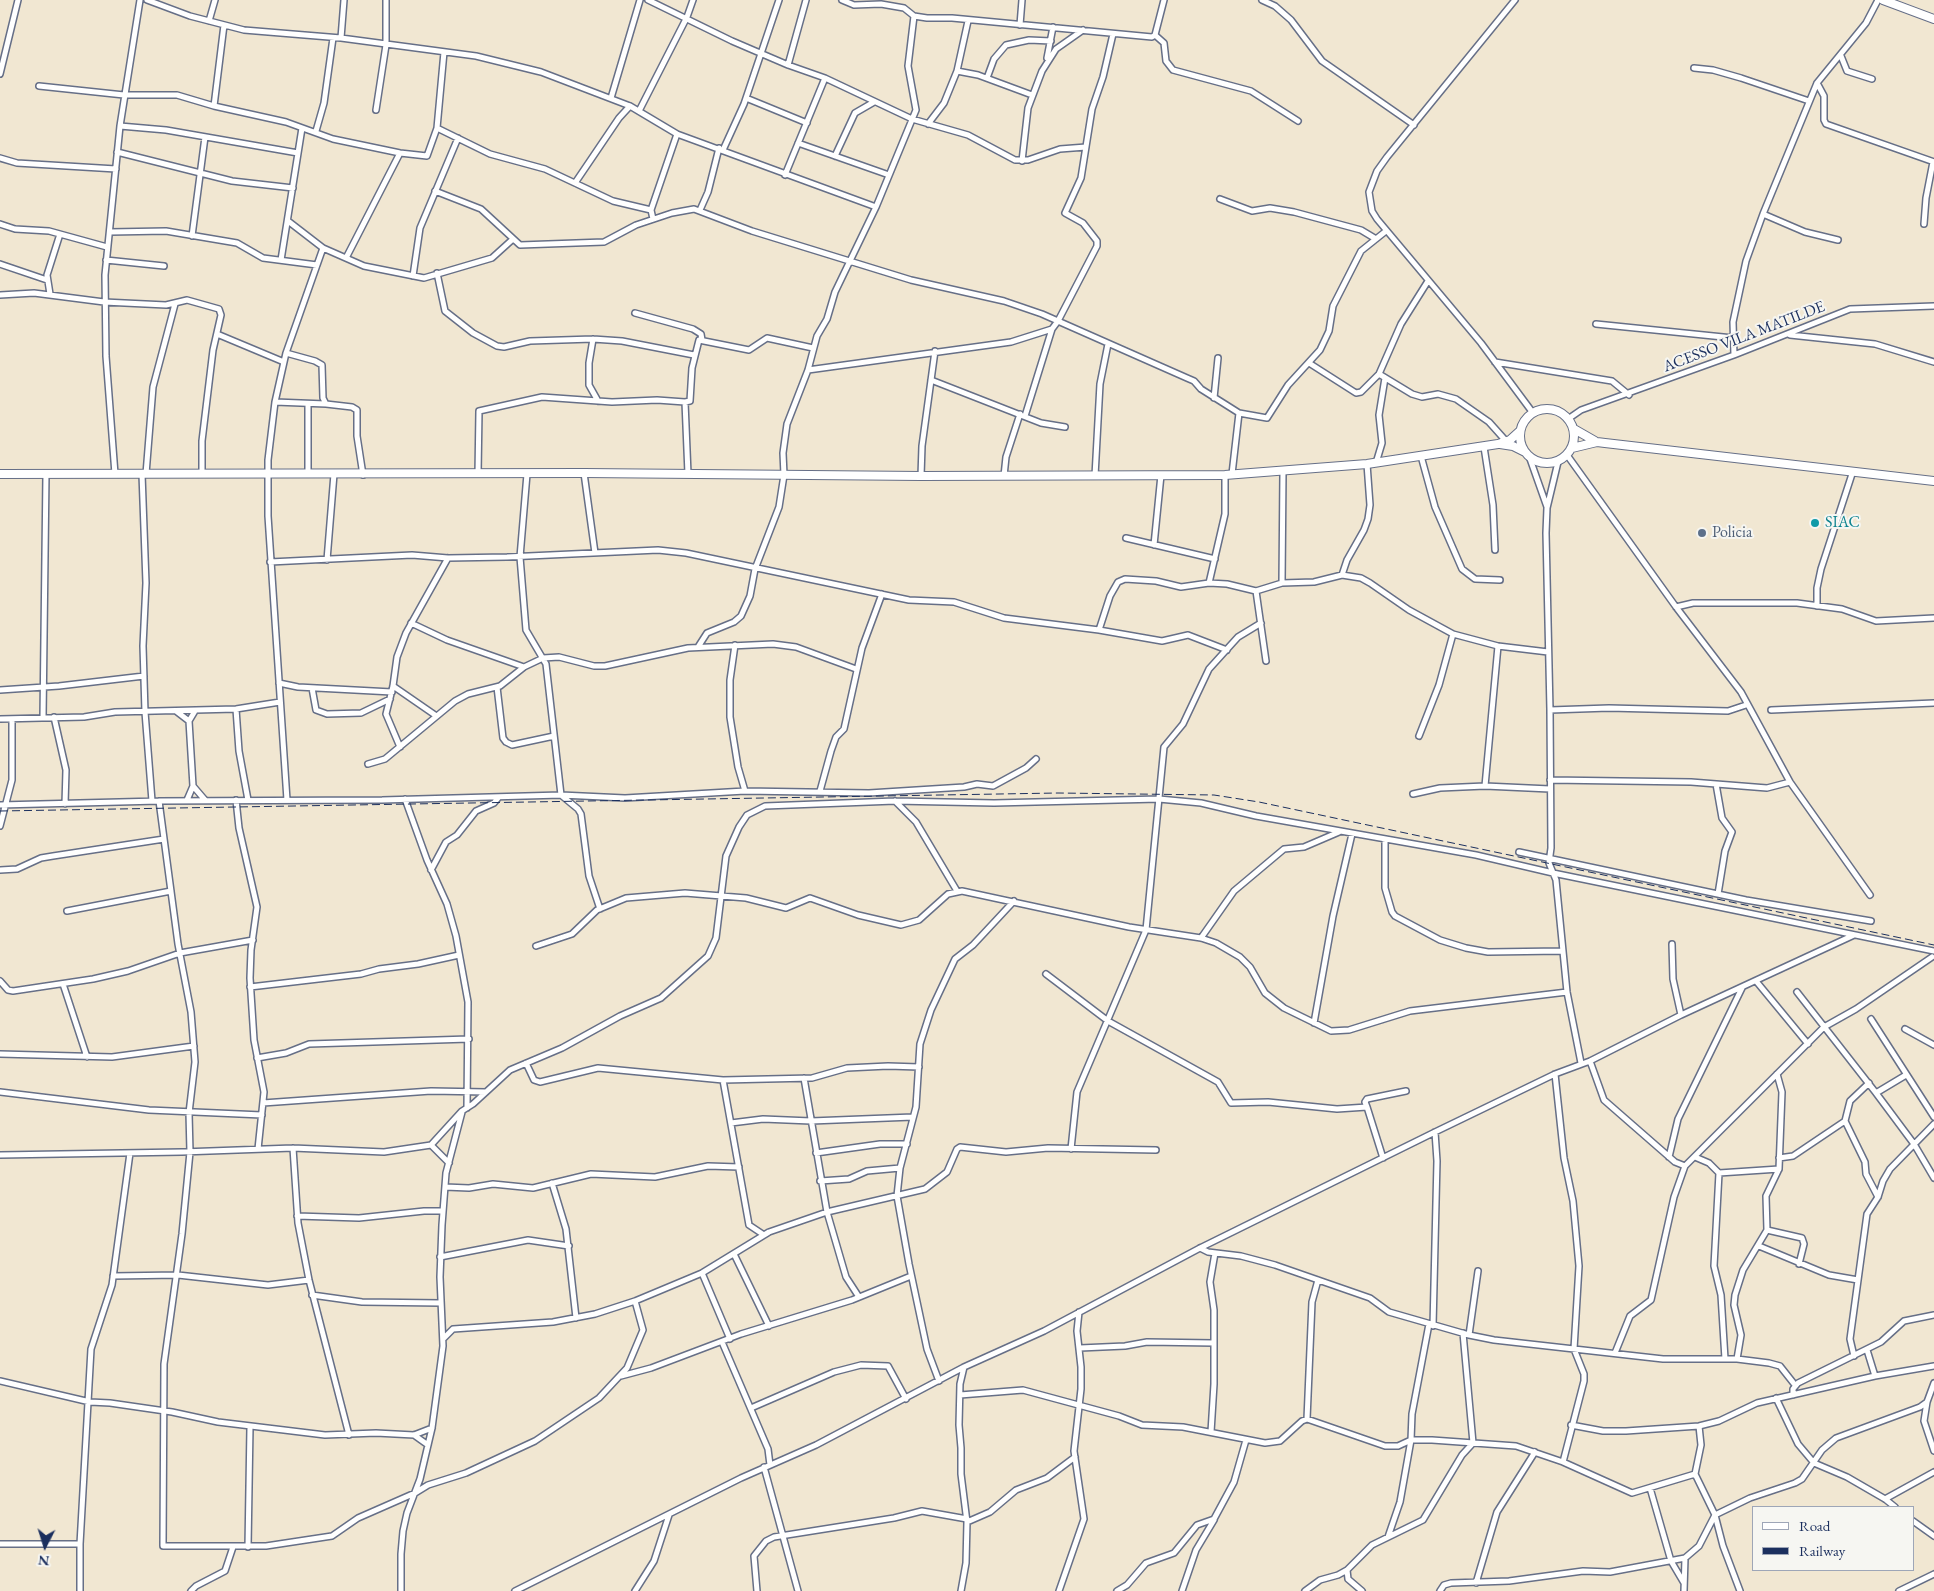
<!DOCTYPE html>
<style>
body{margin:0}
#map{position:relative;width:1934px;height:1591px;overflow:hidden;background:#f1e7d2;font-family:"EB Garamond",serif}
canvas{display:block}
.legend{position:absolute;left:1752px;top:1506px;width:162px;height:65px;box-sizing:border-box;background:#f6f6f2;border:1px solid #9ea6b7;margin:0;padding:6px 9px;list-style:none;font-size:15px;color:#1b2f5e}
.legend li{display:flex;align-items:center;gap:10px;height:25px}
.legend b{width:25px;border:1px solid #9ea6b7}
.north{position:absolute;left:20px;top:1521px;width:50px;height:50px;-webkit-text-stroke:4px #f6f6f2;paint-order:stroke;rotate:185deg;font-size:14px;font-weight:700;line-height:20px;text-align:center;color:#1b2f5e}
.north::after{content:'';display:block;margin:auto;width:18px;height:22px;background:#1b2f5e;clip-path:polygon(50% 0,100% 100%,50% 72%,0 100%)}
</style>
<div id="map">
<canvas width="1934" height="1591"></canvas>
<ul class="legend">
<li><b style="height:6px;background:#fff"></b>Road</li>
<li><b style="height:6px;background:#1b2f5e"></b>Railway</li>
</ul>
<div class="north">N</div>
</div>
<script>
const c = document.querySelector('canvas').getContext('2d');
c.lineJoin = 'round';
function shape(rows) {
  const path = new Path2D();
  for (const r of rows) {
    if (r.length === 3) {
      path.moveTo(r[0] + r[2], r[1]);
      path.arc(r[0], r[1], r[2], 0, 2 * Math.PI);
      continue;
    }
    path.moveTo(r[0], r[1]);
    for (let i = 2; i < r.length; i += 2) path.lineTo(r[i], r[i + 1]);
  }
  return path;
}
function trace(path, color, width, dash) {
  c.strokeStyle = color;
  c.lineWidth = width;
  c.lineCap = dash ? 'butt' : 'round';
  c.setLineDash(dash || []);
  c.stroke(path);
}
function write(font, color, halo, rows, align = 'center') {
  c.font = font + ' "EB Garamond",serif';
  c.lineWidth = 4;
  c.setLineDash([]);
  c.textBaseline = 'middle';
  c.strokeStyle = halo;
  c.fillStyle = color;
  for (const [text, x, y, turn = 0] of rows) {
    c.save();
    c.translate(x, y);
    c.rotate((+turn || 0) * Math.PI / 180);
    c.textAlign = isNaN(turn) ? turn : align;
    if (halo) c.strokeText(text, 0, 0);
    c.fillText(text, 0, 0);
    c.restore();
  }
}
const minor = shape([
 [147,0,190,16,244,30,341,38,476,56,541,72,630,106,677,134,876,207],
 [648,0,732,41,788,65,825,78,912,119,968,135,1015,160,1028,160,1060,149,1086,147],
 [842,0,854,5,881,4,904,8,914,16,927,18,952,18,1152,37,1155,35,1164,0],
 [1262,0,1275,6,1291,20,1322,61,1414,125],
 [1515,0,1387,157,1377,171,1369,192,1372,211,1377,219,1481,343,1533,413],
 [209,21,215,0],
 [1020,25,1022,0],
 [1155,35,1164,43,1166,61,1173,70,1251,91,1298,121],
 [341,38,344,0],
 [1841,56,1847,71,1872,79],
 [1047,58,1053,27],
 [788,65,806,0],
 [1694,68,1713,70,1741,78,1809,101],
 [957,71,978,75,1032,95],
 [0,74,18,0],
 [987,78,994,59,1006,45,1029,40,1051,41],
 [1817,83,1824,96,1824,120,1826,124,1934,162],
 [39,86,124,95,177,95,214,106,286,122,333,139,400,153,427,156,437,128,444,52],
 [611,98,640,0],
 [746,98,807,123],
 [214,106,224,25],
 [376,110,386,45,386,0],
 [639,111,687,17,693,0],
 [928,124,944,103,957,71,968,21],
 [120,126,166,130,298,153],
 [437,128,490,154,545,169,613,201,651,210],
 [316,131,324,103,333,38],
 [798,143,889,175],
 [723,150,744,104,779,0],
 [117,152,232,181,293,188],
 [835,156,855,113,874,102],
 [0,158,17,163,116,169],
 [1022,161,1028,108,1042,71,1056,49,1083,30],
 [785,175,825,78],
 [575,183,619,118,630,106],
 [435,191,481,209,520,245,604,242,636,225,672,213,694,209,752,231,911,280,1004,301,1042,314,1187,378,1194,381,1201,389,1239,413,1232,474],
 [1220,199,1252,211,1270,208,1294,212,1361,230,1376,239],
 [700,210,708,192,719,148],
 [1763,214,1805,232,1838,240],
 [653,219,651,210,677,134],
 [288,221,323,248,364,266,424,278,492,258,513,239],
 [0,224,15,229,49,231,107,247],
 [1924,224,1926,198,1933,162],
 [110,232,166,231,237,243,263,258,317,265],
 [192,236,205,137],
 [346,258,400,153],
 [106,260,164,266],
 [281,260,302,128],
 [0,264,47,280],
 [437,273,445,311,473,333,497,346,504,347,530,341,593,339,622,341,694,355],
 [413,276,420,228,458,138],
 [50,294,47,275,60,234],
 [0,295,34,293,104,302,166,305,187,300,219,309,221,315,213,350,202,441,202,474],
 [635,313,693,329,701,334,702,340],
 [1596,324,1733,338],
 [217,334,284,362],
 [1790,335,1875,344,1934,362],
 [593,339,589,363,589,385,598,401],
 [286,353,315,361,322,365,323,398,326,404,352,407,357,410,357,436,363,475],
 [1734,355,1733,322,1746,261,1763,214,1817,83,1866,23,1878,0],
 [1495,362,1612,381,1629,395],
 [1309,363,1356,393,1361,392,1379,374,1412,394,1422,397,1438,394,1456,399,1489,422,1506,441],
 [808,370,1011,342,1052,329,1058,321,1097,246,1097,241,1083,223,1065,213,1081,178,1092,109,1103,77,1113,34],
 [1379,374,1401,324,1428,281],
 [931,380,1041,423,1065,427],
 [1214,398,1218,358],
 [275,402,326,404],
 [685,402,690,401,692,368,699,340,749,350,767,338,813,348],
 [1239,413,1267,418,1288,385,1320,350,1329,331,1333,306,1361,251,1386,231],
 [1025,416,1052,329],
 [1568,419,1581,410,1734,355,1850,309,1934,306],
 [1484,447,1493,505,1495,550],
 [1567,455,1676,607,1741,692,1790,782,1870,895],
 [1421,456,1435,507,1462,569,1475,579,1500,580],
 [1529,456,1547,507],
 [1558,462,1547,508,1546,533,1550,710,1551,848,1549,863,1556,880,1567,992,1581,1063],
 [1376,463,1382,443,1379,415,1385,378],
 [584,473,595,553],
 [115,474,106,356,105,275,120,126,140,0],
 [142,474,146,583,143,646,145,712,152,801],
 [146,474,153,387,175,304],
 [308,474,308,404],
 [478,474,479,411,542,397,612,402,657,400,685,402,688,474],
 [527,474,520,557,526,630,546,664,561,795,578,809,581,814,589,876,600,909],
 [921,476,922,446,935,351],
 [1004,476,1006,457,1020,414],
 [1095,476,1100,384,1108,344],
 [1126,538,1215,559],
 [1154,545,1161,475],
 [327,560,334,474],
 [270,562,412,555,448,558,507,557,658,550,686,553,909,600,954,602,1004,618,1099,630,1162,641,1188,635,1227,650],
 [1342,575,1347,560,1364,530,1368,519,1370,505,1367,464],
 [1209,583,1225,514,1225,475],
 [1282,583,1283,472],
 [1256,591,1266,661],
 [1817,606,1817,588,1821,569,1853,471],
 [1676,607,1693,603,1797,603,1842,609,1876,621,1934,618],
 [411,623,447,640,524,667],
 [1099,630,1110,596,1118,582,1125,579,1156,581,1181,587,1209,583,1227,584,1256,591,1282,583,1314,582,1342,575,1361,578,1370,583,1409,610,1453,634,1498,646,1548,652],
 [735,645,730,680,730,717,738,767,745,791],
 [698,647,707,633,734,622,741,616,750,596,755,569,779,507,784,475,783,453,787,424,808,370,817,336,827,319,835,292,876,207,916,110,908,66,914,16],
 [279,683,298,687,392,692],
 [393,686,435,715],
 [497,687,503,738,506,742,512,745,554,736],
 [312,688,316,710,327,714,361,713,390,699],
 [0,690,59,686,144,676],
 [236,709,239,751,248,800],
 [1550,710,1609,708,1728,711,1746,705],
 [1771,710,1934,703],
 [176,711,189,721],
 [54,717,66,770,65,804],
 [43,718,46,474],
 [0,719,84,717,115,712,236,709,280,702],
 [1419,736,1439,685,1453,634],
 [400,747,386,714,393,686,397,657,406,633,448,558],
 [368,764,385,759,455,701,468,694,500,686,524,667,543,658,559,657,594,666,605,666,688,648,773,644,796,647,856,669],
 [1550,780,1691,782,1767,788,1790,782],
 [1716,784,1722,818,1732,832,1725,851,1718,894],
 [193,786,205,800],
 [1485,786,1498,646],
 [820,791,831,751,836,737,844,729,862,648,882,594],
 [1413,794,1440,788,1485,786,1550,789],
 [405,799,427,860,447,904,456,936,468,1002,467,1108],
 [187,800,193,786,189,721,195,711],
 [236,800,239,828,257,907,251,950,250,978,254,1040,264,1092,258,1149],
 [287,800,268,516,268,460,275,402,286,353,323,248],
 [159,801,178,944,191,1012,195,1062,189,1113,190,1152,182,1234,164,1364,163,1546,266,1546,332,1536,358,1518,415,1493,428,1485,466,1473,535,1441,599,1398,627,1368,643,1330,635,1301],
 [895,801,916,822,957,891],
 [0,805,159,801,382,800,561,795,625,798,745,791,869,793,964,787,977,784,993,786,1026,768,1036,759],
 [0,826,12,780,12,719],
 [1385,839,1385,888,1392,912,1395,916,1440,940,1466,948,1488,952,1562,951],
 [1519,852,1746,900,1871,921],
 [0,870,17,869,41,858,53,856,164,839],
 [431,870,446,842,457,835,476,811,494,803,499,797],
 [67,911,171,891],
 [1201,938,1234,891,1284,849,1304,847,1339,832],
 [1672,944,1673,979,1681,1015],
 [536,946,572,934,597,910,626,898,685,893,746,898,786,908,810,898,858,915,901,925,919,920,948,894,962,891,1129,927,1201,938,1216,943,1240,957,1250,967,1265,993,1284,1008,1331,1031,1349,1030,1410,1011,1567,992],
 [1046,974,1108,1021,1218,1082,1231,1103,1268,1102,1337,1109,1367,1107,1365,1102,1367,1099,1406,1091],
 [0,981,8,990,13,991,93,979,128,971,180,953,253,940],
 [1756,981,1808,1044],
 [63,984,87,1057],
 [250,987,361,974,379,969,418,964,459,955],
 [1797,992,1876,1093,1914,1144,1934,1178],
 [1871,1019,1934,1117],
 [1314,1023,1333,916,1352,834],
 [1905,1029,1934,1045],
 [0,1054,112,1057,194,1046],
 [257,1058,286,1053,309,1044,469,1039],
 [1590,1061,1604,1100,1675,1162,1685,1166],
 [526,1063,534,1080,540,1082,598,1068,723,1080,812,1078,847,1068,888,1066,919,1067],
 [1555,1074,1564,1158,1573,1201,1579,1266,1574,1349,1584,1374,1584,1381,1563,1462],
 [804,1078,827,1212,846,1277,859,1297],
 [723,1080,749,1225,764,1235],
 [0,1092,149,1110,262,1115],
 [1876,1093,1906,1075],
 [263,1103,431,1091,486,1092],
 [1367,1107,1383,1158],
 [1845,1121,1865,1162,1866,1174,1878,1197],
 [731,1123,763,1119,811,1121,913,1117],
 [431,1145,449,1163],
 [293,1148,298,1223,309,1280,349,1435],
 [1071,1149,1077,1092,1146,930,1164,747,1183,724,1209,669,1238,637,1261,623],
 [816,1153,880,1144,907,1144],
 [0,1155,182,1152,293,1148,384,1152,431,1145,462,1111,473,1104,510,1070,562,1048,620,1016,661,998,708,956,716,938,726,856,739,827,747,815,765,806,895,801,994,803,1159,799,1201,803,1256,816,1476,855,1553,873,1934,951],
 [1669,1157,1678,1119,1742,988],
 [1695,1157,1709,1163,1719,1173,1779,1169],
 [1779,1158,1793,1156,1845,1121,1850,1101,1869,1083],
 [1719,1173,1714,1266,1721,1295,1725,1359],
 [820,1181,849,1179,867,1171,900,1168],
 [552,1183,566,1229,576,1318],
 [445,1187,469,1188,493,1184,533,1188,591,1174,655,1177,708,1166,739,1167],
 [297,1216,359,1218,424,1211,443,1211],
 [1767,1230,1802,1238,1804,1244,1799,1264],
 [1759,1246,1829,1275,1858,1280],
 [1200,1248,1208,1252,1241,1256,1275,1265,1370,1298,1389,1312,1469,1335,1494,1340,1663,1359,1737,1359,1769,1363,1780,1366,1795,1385],
 [734,1254,769,1326],
 [440,1257,528,1240,569,1246],
 [702,1273,730,1339],
 [113,1276,178,1275,268,1285,309,1280],
 [312,1295,362,1302,441,1303],
 [1433,1326,1437,1161,1435,1132],
 [1469,1335,1478,1271],
 [443,1339,453,1329,553,1322,595,1314,635,1301,702,1273,769,1232,827,1212,925,1189,947,1172,957,1149,960,1147,1006,1152,1048,1148,1156,1150],
 [722,1342,768,1449,770,1465],
 [1080,1348,1125,1346,1147,1342,1214,1343],
 [1867,1350,1875,1376],
 [1615,1353,1630,1316,1651,1300,1674,1197,1685,1166,1824,1027,1856,1009,1932,957],
 [1854,1356,1850,1339,1867,1214,1878,1197,1883,1181,1890,1169,1934,1124],
 [1737,1359,1741,1335,1734,1305,1735,1295,1743,1270,1767,1230,1766,1196,1779,1169,1782,1092,1777,1074],
 [621,1376,651,1368,741,1334,852,1300,911,1276],
 [0,1381,90,1402,110,1403,172,1412,218,1422,325,1435,376,1433,414,1435,432,1428],
 [939,1381,927,1349,909,1264,897,1196,900,1168,916,1107,920,1044,931,1010,955,959,973,945,1014,901],
 [1934,1383,1927,1402,1924,1421,1934,1451],
 [960,1395,1023,1390,1119,1416,1142,1425,1183,1427,1265,1443,1280,1441,1302,1421,1307,1419,1385,1446,1398,1446,1411,1440,1432,1440,1516,1446,1563,1462,1632,1493,1695,1474],
 [1793,1395,1793,1389,1798,1383,1881,1342,1904,1321,1934,1315],
 [1776,1398,1798,1444,1814,1463,1847,1477,1885,1499,1895,1507],
 [751,1408,834,1372,861,1365,888,1366,906,1399],
 [1307,1419,1312,1302,1318,1280],
 [1571,1425,1603,1431,1626,1431,1699,1426,1719,1421,1757,1403,1875,1376,1934,1366],
 [1699,1426,1701,1445,1695,1474,1715,1515,1723,1546,1740,1591],
 [1211,1432,1214,1384,1214,1310,1210,1282,1215,1253],
 [414,1435,428,1445],
 [764,1467,798,1591],
 [1650,1488,1671,1561,1684,1583],
 [1885,1499,1934,1472],
 [1913,1521,1934,1536],
 [967,1522,990,1512,1016,1490,1047,1478,1075,1457],
 [1388,1537,1400,1502,1411,1440,1412,1414,1429,1324],
 [0,1544,80,1544],
 [248,1547,250,1427],
 [1476,1583,1497,1512,1535,1452],
 [80,1591,80,1544,91,1349,112,1285,130,1153],
 [191,1591,196,1586,225,1571,233,1547],
 [401,1591,401,1554,403,1531,407,1513,420,1479,432,1428,443,1346,440,1277,442,1225,446,1173,462,1112],
 [515,1591,741,1478,816,1445,964,1367,1044,1331,1200,1248,1435,1132,1555,1074,1590,1061,1681,1015,1854,935],
 [635,1591,654,1561,669,1515],
 [757,1591,754,1556,766,1541,774,1537,894,1518,922,1511,967,1519],
 [961,1591,966,1563,967,1522,961,1474,961,1448,959,1425,960,1384,964,1367],
 [1059,1591,1084,1519,1074,1451,1081,1389,1081,1367,1077,1331,1079,1312],
 [1117,1591,1127,1585,1146,1563,1174,1553,1197,1525,1214,1519,1234,1482,1246,1440],
 [1182,1591,1196,1550,1214,1520],
 [1305,1591,1320,1580,1338,1575,1347,1570],
 [1362,1591,1348,1579,1347,1570,1372,1545,1423,1520,1462,1455,1473,1443,1463,1333],
 [1440,1591,1444,1585,1451,1583,1509,1581,1583,1571,1610,1572,1685,1558],
 [1684,1591,1685,1558,1699,1546,1715,1515,1750,1498,1795,1483,1802,1479,1822,1450,1836,1438,1920,1407,1927,1402],
 [1899,1591,1934,1574]
]);
const primary = shape([
 [1883,0,1934,19],
 [1547,436,27],
 [1574,429,1595,441],
 [1500,444,1513,446,1525,452],
 [1572,448,1597,442,1605,443,1934,481],
 [0,474,584,473,921,476,1225,475,1367,464,1498,444,1510,440,1520,431]
]);
trace(minor, '#666f87', 8);
trace(primary, '#666f87', 10);
trace(minor, '#fff', 5);
trace(primary, '#fff', 8);
trace(shape([
 [0,811,1058,793,1214,795,1259,802,1934,945]
]), '#1b2f5e', 1, [8, 4]);
for (const [x, y, r, color] of [
 [1815,523,5,"#0f9aa8"],
 [1702,533,5,"#5c6f8a"]
]) {
  const dot = new Path2D();
  dot.arc(x, y, r, 0, 2 * Math.PI);
  c.fillStyle = color;
  c.fill(dot);
  trace(dot, '#f6f6f2', 2);
}
write('16px', '#1b2f5e', '#f6f6f2', [
 ["ACESSO VILA MATILDE",1744,337,-21]
]);
write('16px', '#0d838f', '#f6f6f2', [
 ["SIAC",1825,523]
], 'left');
write('16px', '#4e5e75', '#f6f6f2', [
 ["Policia",1712,533]
], 'left');
</script>
